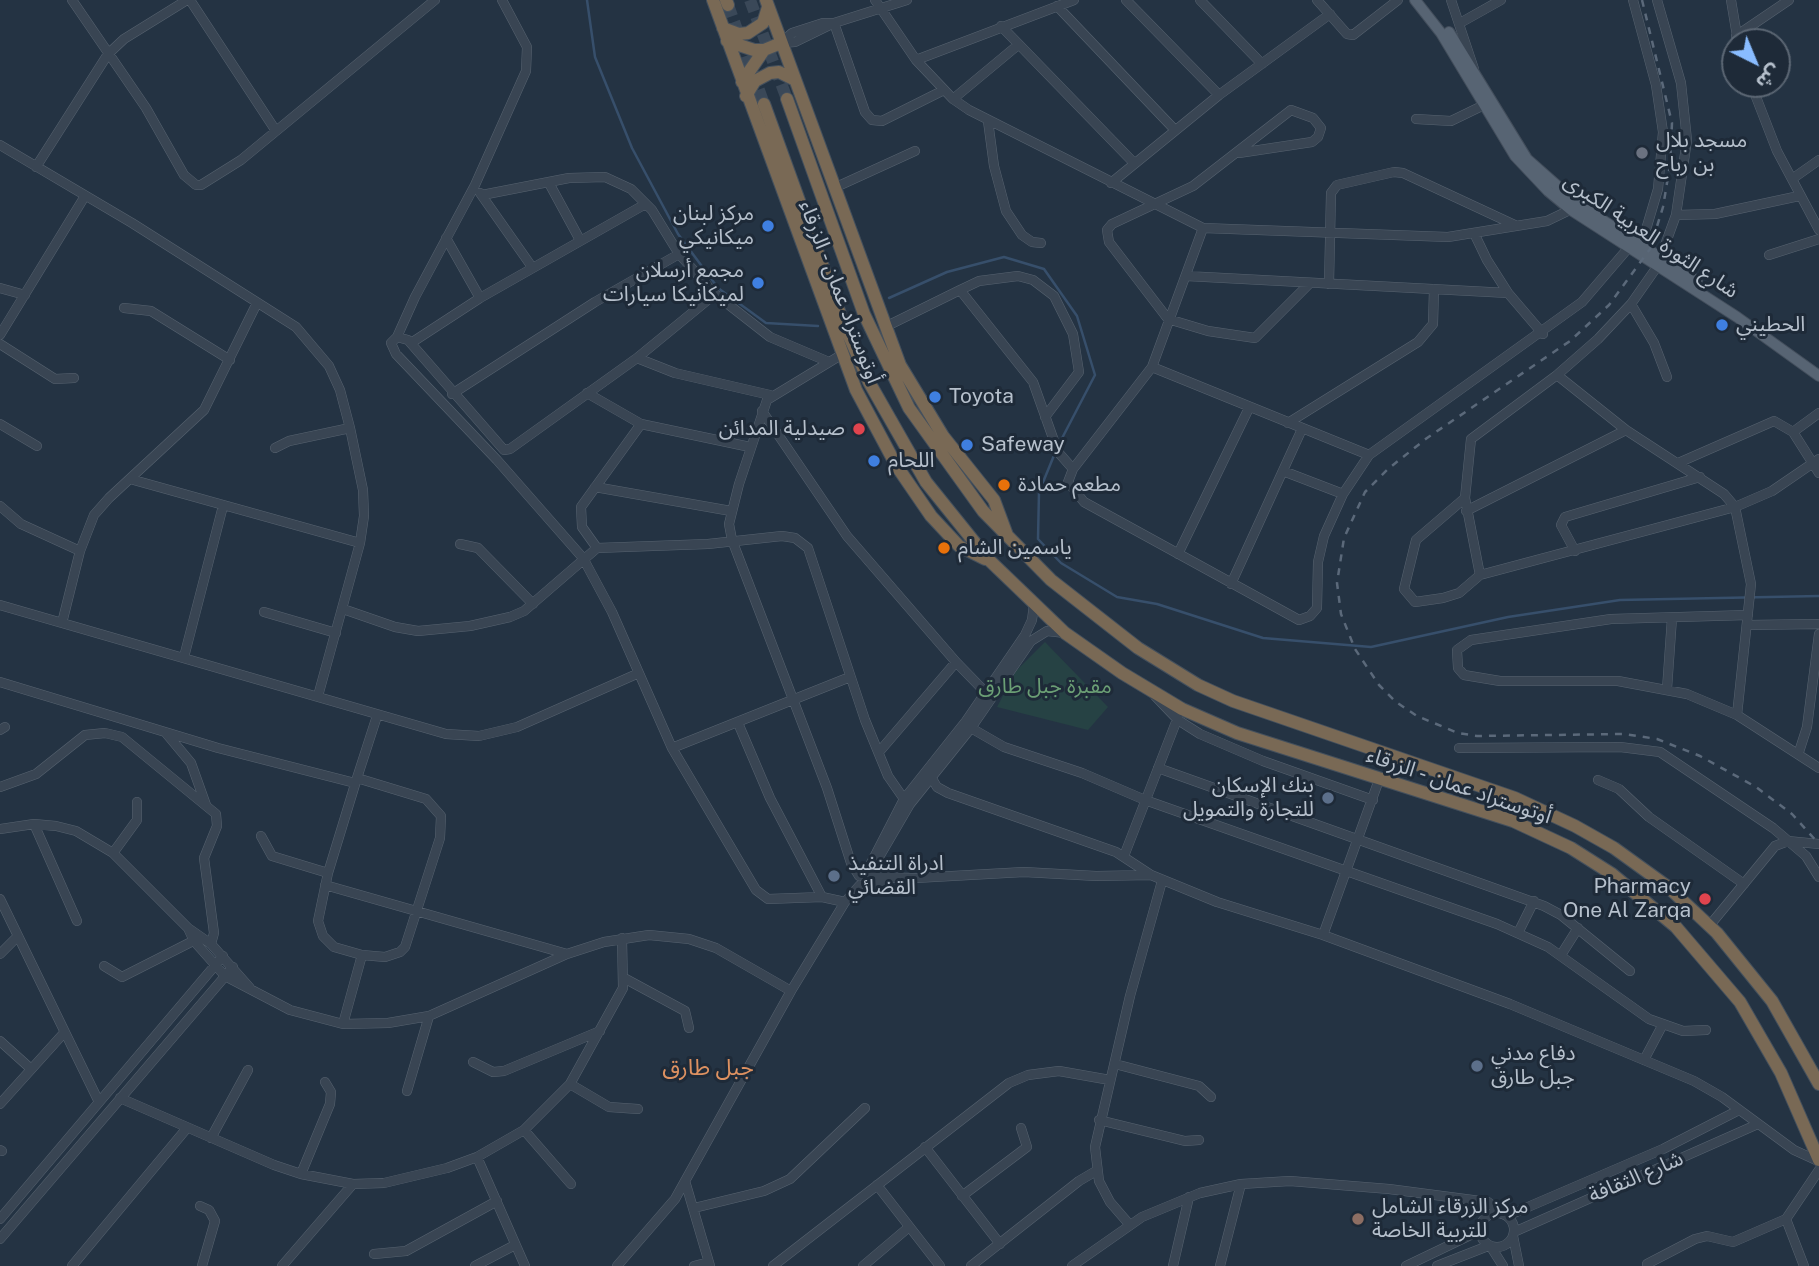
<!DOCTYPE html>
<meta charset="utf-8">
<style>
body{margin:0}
#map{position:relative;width:1819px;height:1266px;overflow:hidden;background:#243343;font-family:"Public Sans","Noto Sans Arabic",sans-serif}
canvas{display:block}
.north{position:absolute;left:1721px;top:28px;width:70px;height:70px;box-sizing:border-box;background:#1e2a38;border:2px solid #5b6673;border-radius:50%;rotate:137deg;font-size:19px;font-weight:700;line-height:28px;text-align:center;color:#b6c0cc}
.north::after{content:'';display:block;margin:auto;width:24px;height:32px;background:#89bcff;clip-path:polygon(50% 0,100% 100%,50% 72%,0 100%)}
</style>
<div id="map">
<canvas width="1819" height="1266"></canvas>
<div class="north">ش</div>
</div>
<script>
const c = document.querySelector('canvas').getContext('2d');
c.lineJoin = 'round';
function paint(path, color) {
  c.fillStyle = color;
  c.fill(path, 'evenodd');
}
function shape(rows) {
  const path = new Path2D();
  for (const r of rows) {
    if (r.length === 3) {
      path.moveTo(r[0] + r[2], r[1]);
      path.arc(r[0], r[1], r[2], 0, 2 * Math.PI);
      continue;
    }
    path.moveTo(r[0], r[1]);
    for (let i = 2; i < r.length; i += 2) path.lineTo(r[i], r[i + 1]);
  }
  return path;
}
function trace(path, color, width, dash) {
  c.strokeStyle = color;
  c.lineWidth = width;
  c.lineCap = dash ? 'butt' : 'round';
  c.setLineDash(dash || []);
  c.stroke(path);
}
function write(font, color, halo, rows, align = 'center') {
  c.font = font + ' "Public Sans","Noto Sans Arabic",sans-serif';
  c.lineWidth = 6;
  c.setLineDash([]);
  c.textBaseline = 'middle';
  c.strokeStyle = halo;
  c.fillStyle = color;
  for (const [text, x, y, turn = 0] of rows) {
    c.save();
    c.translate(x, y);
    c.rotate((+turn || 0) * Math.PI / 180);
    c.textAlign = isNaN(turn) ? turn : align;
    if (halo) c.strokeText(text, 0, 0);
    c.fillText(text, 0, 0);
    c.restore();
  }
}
paint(shape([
 [1045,642,1108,707,1088,730,997,707,1016,671]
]), '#264244');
trace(shape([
 [587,0,595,57,632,148,678,234,718,288,766,323,818,326],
 [889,298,947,272,1004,257,1044,269,1077,316,1095,375,1059,444],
 [1055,453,1039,492,1038,539,1061,563,1117,597,1157,604,1263,638,1371,647,1508,617,1620,600,1819,596]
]), '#374f6b', 2.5);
trace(shape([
 [750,0,787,99],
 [728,5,764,104]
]), '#3a4858', 12, [12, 6]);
const minor = shape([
 [72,0,146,108,184,175,196,185,201,185,241,160,435,0],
 [190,0,276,131],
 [875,0,916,60,953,99,969,110,1203,228,1448,237,1547,221,1576,207],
 [1126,0,1219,95],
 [1200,0,1262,64],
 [1317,0,1347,34,1353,35,1398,0],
 [1451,0,1474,69],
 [1633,0,1656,85,1663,132,1658,189,1642,243],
 [1657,0,1681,83,1687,140,1676,215,1661,256],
 [1731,0,1738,42],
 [1057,6,1175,130],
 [834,23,865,112,872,120,882,121,944,90],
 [1460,23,1501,0],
 [1001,26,1134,163],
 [1736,36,1789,0],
 [781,43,795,42,834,23,907,0],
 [781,43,792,33,823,23,834,23],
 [916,60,1074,0],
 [1751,84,1777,151,1819,230],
 [953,99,1018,45],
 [1416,119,1451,121,1484,105],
 [988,121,994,166,1006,211,1022,235,1032,242,1041,243],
 [0,145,132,223,296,327,329,366,340,390,350,428,363,490,364,516,360,543,318,696],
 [1239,153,1312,142,1318,137,1321,128,1313,118,1291,110,1193,186,1112,224,1107,230,1109,242,1168,319,1208,331,1255,338,1309,284],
 [36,167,108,54,124,39,187,0],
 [1792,179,1819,160],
 [549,183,580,240],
 [1111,183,1219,95,1330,14],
 [834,188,915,151],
 [480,193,532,267],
 [482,195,569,178,605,177,631,189,648,206],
 [1676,215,1715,214,1799,196],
 [1203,228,1152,367,1073,469,1068,482,1084,502,1299,620,1310,616,1317,608,1318,562,1324,536,1343,494,1369,455,1582,302,1630,246],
 [1474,233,1487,260,1508,293],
 [446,238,480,298],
 [1769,255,1819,239],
 [1659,264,1631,304,1598,339,1557,375,1471,439,1465,498,1480,575,1735,507,1772,491,1819,459],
 [1186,276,1508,293,1543,334],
 [1329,284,1331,193,1337,185,1394,172,1403,173,1517,226],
 [0,288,25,295],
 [960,290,979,281,1018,276,1033,280,1054,296,1073,334,1079,372,1045,417],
 [1631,304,1654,343,1667,377],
 [124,308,151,311,230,360],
 [885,327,960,290,1033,382,1058,452,1073,469],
 [0,335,85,196],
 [397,337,415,297,475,185,526,71,527,47,502,0],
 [411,343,480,298,642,206,648,206,652,210,679,254,715,294],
 [0,344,55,379,74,378],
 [841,355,767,400,739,484,729,524,732,540,827,788,851,863,859,876],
 [637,358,675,373,770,395],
 [829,362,770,337,715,294,637,358,510,449,504,450,408,340,397,337,391,343,396,354,497,460,583,558,612,612,672,748,756,890,768,899,822,897,845,902],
 [1152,367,1369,455],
 [1557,375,1626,430,1724,494,1735,507,1751,584,1737,715],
 [587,393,641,424,750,447],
 [452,394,595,302,679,254],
 [762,411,847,536,956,662,991,698],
 [1288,423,1418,342,1433,324,1434,289],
 [0,424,37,446],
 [1793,432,1819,413],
 [275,448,289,441,350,428],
 [1678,463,1774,421,1793,432,1819,473],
 [1283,471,1343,494],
 [130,479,360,543],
 [595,487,731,511],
 [1465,498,1416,540,1404,589,1415,602,1443,598,1459,593,1480,575],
 [0,506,21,524,80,551],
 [1466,511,1626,430],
 [460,544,478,548,533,604],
 [597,548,582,527,581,507,641,424],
 [1575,551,1561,525,1565,517,1700,477],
 [1178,554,1249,408],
 [1231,584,1302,429],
 [0,605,446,734,479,736,517,727,639,673],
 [343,609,395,627,418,631,470,626,510,617,524,611,597,548,708,544,782,536,795,538,808,548,865,720,888,776,904,799],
 [264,612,336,633],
 [1748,615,1611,619,1471,640,1457,650,1458,668,1464,675,1500,681,1618,681,1687,694,1737,715,1819,768],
 [62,623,80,551,94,515,109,498,204,410,257,303],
 [1747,625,1819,624],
 [184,657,223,506],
 [0,682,218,748,355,783],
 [1667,689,1672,618],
 [1155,696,1178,720,1200,734,1263,761,1373,800],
 [738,723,770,798,822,897],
 [971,728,1004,747,1082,773,1145,800,1497,924,1548,947,1649,1019,1683,1031,1706,1030],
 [0,730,5,727],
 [166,733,191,763,206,805],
 [672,748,850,677],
 [1459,748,1620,747,1660,752,1773,828,1806,856,1819,877],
 [879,752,956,662],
 [1799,752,1807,727,1819,634],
 [1158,768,1544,906,1561,915,1630,971],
 [931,777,937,787,948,793,1116,852,1151,875],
 [357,778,426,799,441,816,440,838,405,947,400,952,385,957,362,955,334,947,323,936,318,921,328,873,357,778,377,716],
 [1598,780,1619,789,1649,817,1744,884],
 [0,787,36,774,85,735,105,733,122,737,216,814,217,826,204,858,214,933,211,944],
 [34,824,77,921],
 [0,829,34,824,56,826,76,831,113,853,188,928,211,944,250,988],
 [261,836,272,856,328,873],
 [113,853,137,820,137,802],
 [1124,856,1178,717],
 [869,867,904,799,966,721,1025,635,1032,620,1034,604],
 [868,876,910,804,971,728,1031,641,1047,631,1065,633],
 [869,877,916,878,1024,872,1096,876,1151,875,1217,902,1323,935,1510,1004,1694,1081,1722,1097,1794,1150,1818,1161],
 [868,884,881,884,890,879],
 [325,885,567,954],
 [0,899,98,1100],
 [1710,925,1775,846,1788,841,1819,844],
 [188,928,194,941,225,976,290,1010,343,1024,388,1023,429,1016,567,954,604,942,649,935,689,939,716,948,791,991],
 [1518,933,1534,901],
 [1323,935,1380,777],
 [0,954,17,937],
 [1561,955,1578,928],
 [104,966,122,977,197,939],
 [624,978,685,1011,689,1028],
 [343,1024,362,955],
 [0,1041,30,1068],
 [1644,1060,1662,1026],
 [473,1062,493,1072,504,1071,600,1031],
 [1115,1064,1199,1086,1211,1097],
 [570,1084,609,1107,638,1109],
 [407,1091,429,1016],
 [120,1098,274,1165,301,1174,353,1184,384,1183,447,1168,477,1157,524,1130,570,1084,623,988,622,938],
 [0,1104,63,1034],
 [1099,1120,1185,1141,1199,1140],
 [524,1130,571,1184],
 [211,1138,248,1070],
 [925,1147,1000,1244],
 [0,1150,2,1151],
 [477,1157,525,1266],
 [301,1174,330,1104,331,1092,325,1082],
 [685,1181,710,1266],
 [877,1185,940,1266],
 [962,1196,1027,1147,1021,1128],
 [200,1206,209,1210,215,1221,202,1266],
 [694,1208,764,1191,790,1179,865,1108],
 [1497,1230,17],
 [1507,1216,1663,1149,1739,1110],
 [0,1219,223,956],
 [1129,1224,1110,1202,1099,1181,1095,1147,1130,996,1162,881],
 [1514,1232,1758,1124],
 [1513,1236,1519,1266],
 [0,1239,233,967],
 [1491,1247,1503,1266],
 [374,1254,406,1251,497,1201],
 [1647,1264,1695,1239,1707,1236,1733,1242,1786,1219],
 [72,1266,187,1128],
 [282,1266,353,1184],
 [475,1266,515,1245],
 [617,1266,675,1199,791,991,845,902,860,885],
 [694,1266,709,1262],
 [773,1266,1009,1083,1028,1075,1059,1071,1110,1080],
 [863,1266,909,1227],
 [971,1266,1079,1181,1096,1171],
 [1072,1266,1142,1217,1200,1193,1241,1184,1290,1181,1389,1189,1488,1202,1502,1214],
 [1173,1266,1189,1197],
 [1220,1266,1241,1184],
 [1406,1266,1479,1231],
 [1437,1266,1488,1246],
 [1804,1266,1786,1219,1819,1170]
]);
const major = shape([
 [1415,0,1441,33,1515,156,1548,191,1571,210,1737,317,1819,376],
 [1449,32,1527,159,1579,205,1697,281]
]);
const highway = shape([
 [713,0,856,390,896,465,931,516,959,546,985,559],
 [726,0,728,5],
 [766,0,900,365,943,436,994,500,1007,535],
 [723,28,739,34,748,33,763,23,768,7],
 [727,41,754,50,764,50,781,43],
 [742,82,764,50],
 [746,96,755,81,770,73,779,72,795,80],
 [787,99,864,314,909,408,983,511,1051,580,1138,648,1198,685,1233,701,1515,798,1575,826,1614,848,1668,887,1717,933,1772,1001,1819,1084],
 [764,104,843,322,869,382,926,482,988,559,1065,633,1122,673,1182,709,1237,733,1513,821,1571,848,1612,874,1676,927,1740,1002,1781,1073,1819,1160]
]);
trace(minor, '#576370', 10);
trace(major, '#434e5c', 12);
trace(highway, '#44505d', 14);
trace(minor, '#394553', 9);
trace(major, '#576473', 10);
trace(highway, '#796955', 12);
trace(shape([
 [1642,0,1672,123,1670,165,1663,207,1650,249,1609,305,1570,341,1427,438,1388,469,1365,492,1344,538,1337,583,1341,614,1355,649,1379,685,1396,702,1417,716,1458,733,1477,736,1624,734,1657,739,1700,756,1756,787,1792,814,1819,844]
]), '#5b697a', 2.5, [7, 7]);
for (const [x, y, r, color] of [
 [1642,153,7,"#6b7280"],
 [768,226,7,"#3f7fe0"],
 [758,283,7,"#3f7fe0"],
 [1722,325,7,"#3f7fe0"],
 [935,397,7,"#3f7fe0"],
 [859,429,7,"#e0444e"],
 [967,445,7,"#3f7fe0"],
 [874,461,7,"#3f7fe0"],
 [1004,485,7,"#e8710a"],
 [944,548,7,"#e8710a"],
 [1328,798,7,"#5c6f8a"],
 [834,876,7,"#5c6f8a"],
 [1705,899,7,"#e0444e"],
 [1477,1066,7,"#5c6f8a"],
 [1358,1219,7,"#8d6e63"]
]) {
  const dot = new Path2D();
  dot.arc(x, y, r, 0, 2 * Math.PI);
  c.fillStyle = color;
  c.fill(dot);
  trace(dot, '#1e2a38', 2.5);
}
write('21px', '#b6c0cc', '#1e2a38', [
 ["مسجد بلال",1656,141],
 ["بن رباح",1656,165],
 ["مركز لبنان",754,214,"right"],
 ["ميكانيكي",754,238,"right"],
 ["مجمع أرسلان",744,271,"right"],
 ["لميكانيكا سيارات",744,295,"right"],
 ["الحطيني",1736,325],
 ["Toyota",949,397],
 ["صيدلية المدائن",845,429,"right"],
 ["Safeway",981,445],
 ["اللحام",888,461],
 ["مطعم حمادة",1018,485],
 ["ياسمين الشام",958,548],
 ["بنك الإسكان",1314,786,"right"],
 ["للتجارة والتمويل",1314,810,"right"],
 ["ادراة التنفيذ",848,864],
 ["القضائي",848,888],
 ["Pharmacy",1691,887,"right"],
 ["One Al Zarqa",1691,911,"right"],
 ["دفاع مدني",1491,1054],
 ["جبل طارق",1491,1078],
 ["مركز الزرقاء الشامل",1372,1207],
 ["للتربية الخاصة",1372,1231]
], 'left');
write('21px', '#b6c0cc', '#1e2a38', [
 ["شارع الثورة العربية الكبرى",1651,236,34],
 ["أوتوستراد عمان - الزرقاء",840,292,69],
 ["أوتوستراد عمان - الزرقاء",1459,786,19],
 ["شارع الثقافة",1636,1177,-23]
]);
write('21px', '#6b9f75', '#1e2a38', [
 ["مقبرة جبل طارق",1045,687]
]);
write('23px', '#dd9161', '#1e2a38', [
 ["جبل طارق",708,1068]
]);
</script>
